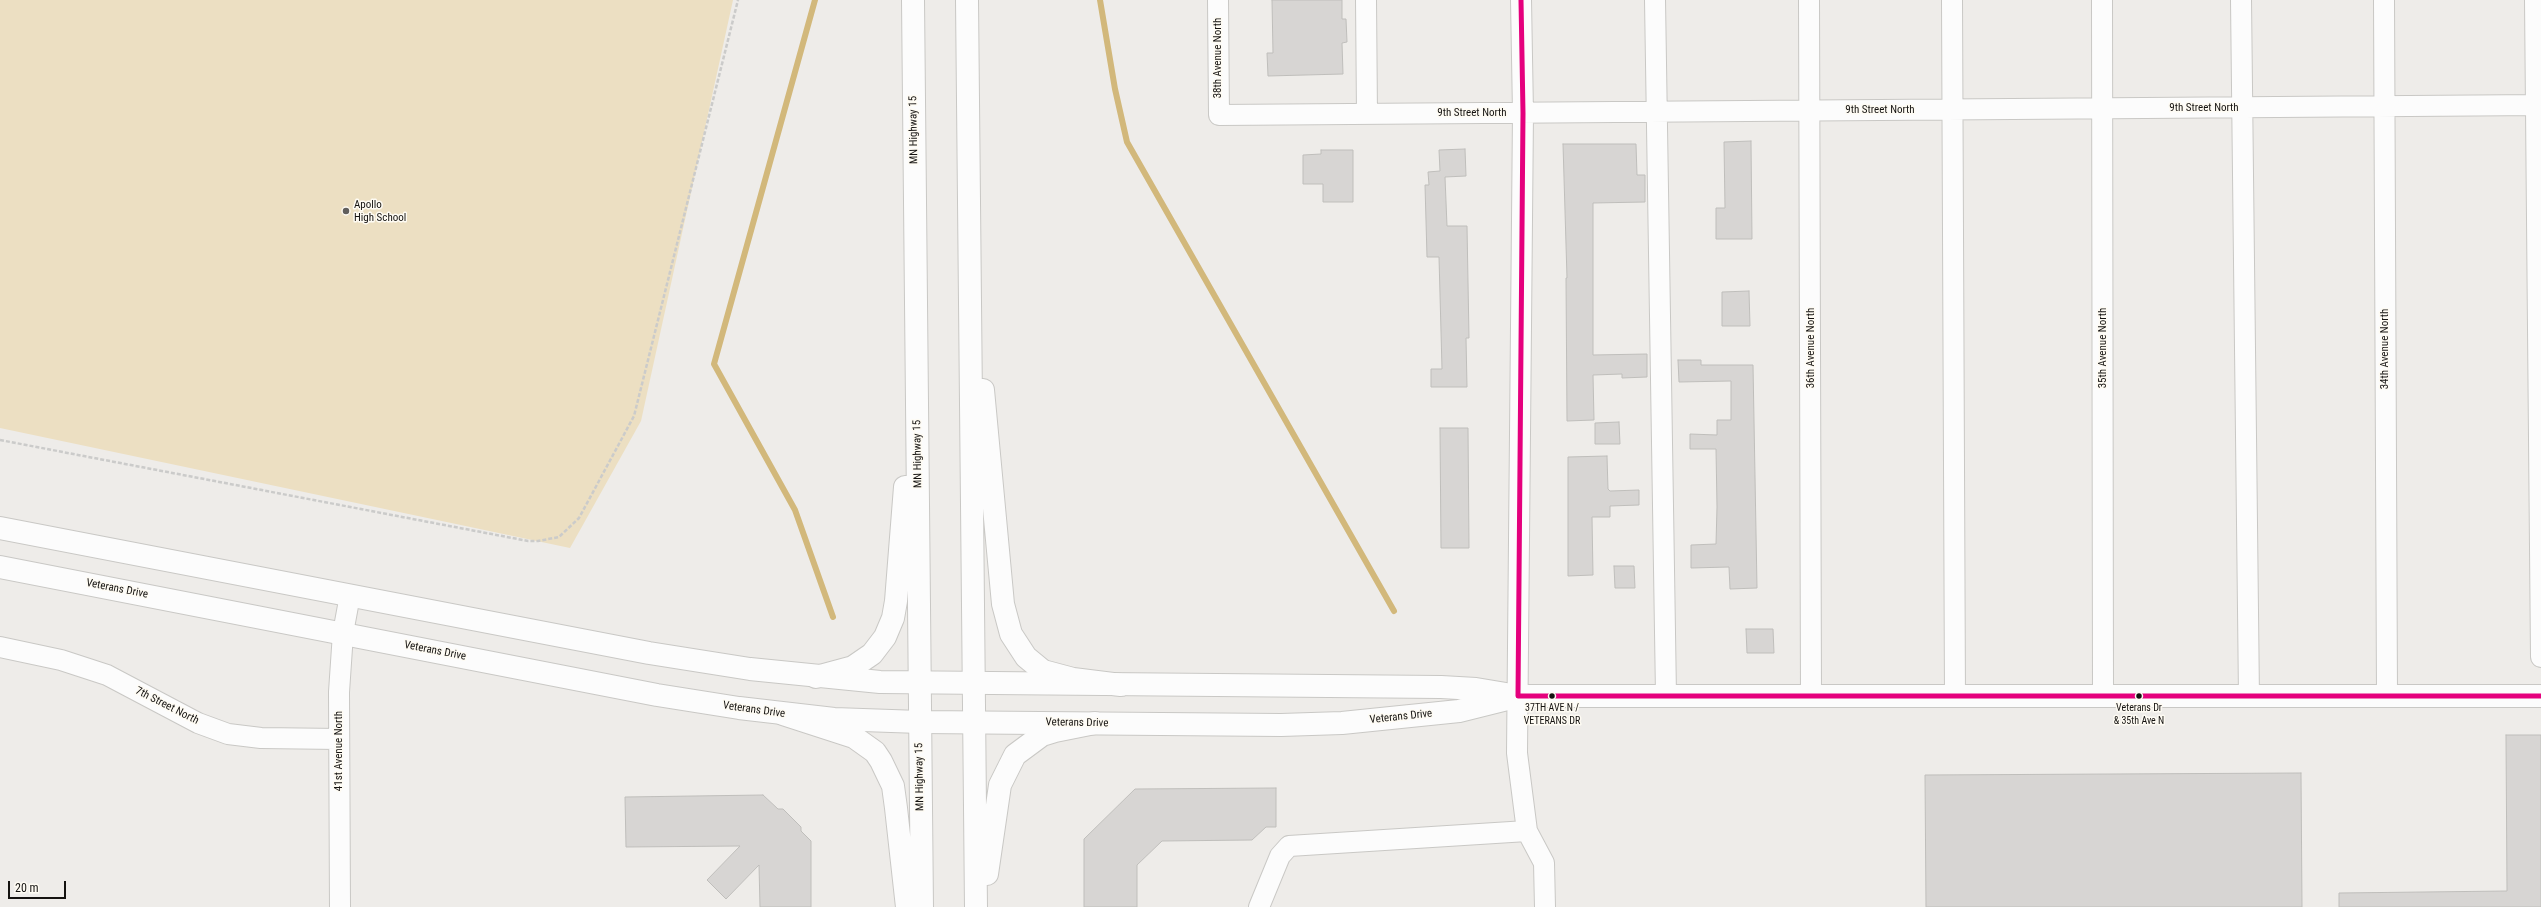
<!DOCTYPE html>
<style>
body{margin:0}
#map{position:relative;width:2541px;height:907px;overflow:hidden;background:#eeece9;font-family:"Roboto Condensed",sans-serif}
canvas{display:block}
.scale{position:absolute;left:8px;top:881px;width:58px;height:18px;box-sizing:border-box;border:2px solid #141210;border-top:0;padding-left:5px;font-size:12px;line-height:14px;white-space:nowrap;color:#141210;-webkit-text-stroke:3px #fefbf3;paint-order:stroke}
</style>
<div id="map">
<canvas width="2541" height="907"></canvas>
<div class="scale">20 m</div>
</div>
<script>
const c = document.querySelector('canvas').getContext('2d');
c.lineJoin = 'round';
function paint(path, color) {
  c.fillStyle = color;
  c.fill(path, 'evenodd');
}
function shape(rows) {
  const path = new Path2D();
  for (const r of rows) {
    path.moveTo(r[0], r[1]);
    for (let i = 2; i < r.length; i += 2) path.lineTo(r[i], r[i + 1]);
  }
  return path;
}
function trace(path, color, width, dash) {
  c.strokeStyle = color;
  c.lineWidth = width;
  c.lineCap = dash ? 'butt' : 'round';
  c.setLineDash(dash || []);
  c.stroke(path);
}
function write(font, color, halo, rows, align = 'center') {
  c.font = font + ' "Roboto Condensed",sans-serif';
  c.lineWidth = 3;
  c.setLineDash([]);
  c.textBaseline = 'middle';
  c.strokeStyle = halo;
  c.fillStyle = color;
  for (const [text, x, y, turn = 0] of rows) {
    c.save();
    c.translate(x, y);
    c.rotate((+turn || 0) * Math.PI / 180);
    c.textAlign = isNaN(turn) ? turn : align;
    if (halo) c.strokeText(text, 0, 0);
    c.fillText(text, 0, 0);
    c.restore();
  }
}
paint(shape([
 [0,0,733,0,641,421,570,548,0,428]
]), '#ecdfc2');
trace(shape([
 [815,0,714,364,795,510,833,617],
 [1100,0,1115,89,1127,142,1394,611]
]), '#d2b87b', 6);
const building = shape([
 [1272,0,1342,0,1342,19,1346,19,1347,42,1342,43,1343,74,1268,76,1267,53,1273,53,1272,0],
 [1751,141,1752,239,1716,239,1716,208,1725,208,1724,142,1751,141],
 [1563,144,1636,144,1637,175,1645,175,1645,202,1593,203,1593,355,1647,354,1647,377,1622,378,1622,374,1593,375,1594,420,1567,421,1566,278,1567,278,1563,144],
 [1465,149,1466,176,1445,177,1447,226,1467,226,1469,338,1466,338,1467,387,1431,387,1431,369,1442,369,1439,257,1427,257,1425,185,1429,185,1428,172,1440,171,1439,150,1465,149],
 [1321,150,1353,150,1353,202,1323,202,1323,184,1303,184,1303,155,1321,154,1321,150],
 [1749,291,1750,326,1722,326,1722,292,1749,291],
 [1678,360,1701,360,1701,365,1753,365,1757,588,1730,589,1729,567,1691,568,1691,545,1716,544,1717,507,1716,449,1690,449,1690,434,1717,435,1717,420,1731,420,1731,381,1679,382,1678,360],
 [1619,422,1620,444,1595,444,1595,423,1619,422],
 [1440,428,1468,428,1469,548,1441,548,1440,428],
 [1607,456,1608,489,1610,491,1639,490,1639,505,1610,506,1610,517,1592,517,1593,575,1568,576,1568,457,1607,456],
 [1614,566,1634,566,1635,588,1615,588,1614,566],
 [1746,629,1773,629,1774,653,1747,653,1746,629],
 [2506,735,2541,735,2541,907,2339,907,2339,893,2507,891,2506,735],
 [2301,773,2302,907,1926,907,1925,775,2301,773],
 [1276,788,1276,827,1266,827,1252,840,1162,841,1137,865,1137,907,1084,907,1084,839,1135,789,1276,788],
 [763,795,778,809,783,809,801,827,801,831,811,841,811,907,760,907,759,865,726,899,707,880,740,846,626,847,625,797,763,795]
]);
paint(building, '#d7d5d3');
trace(building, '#bfbebb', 1);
const minor = shape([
 [1218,0,1219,115,2541,105],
 [1366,0,1367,114],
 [1655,0,1666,695],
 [1809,0,1811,696],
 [1952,0,1955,697],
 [2102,0,2103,697],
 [2241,0,2249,697],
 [2384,0,2387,697],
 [2535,0,2541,657],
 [0,647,61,660,107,675,198,723,228,734,261,738,339,739],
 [1527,831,1544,863,1545,907],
 [340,907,339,692,343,633,350,595],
 [1259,907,1280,856,1289,846,1527,831,1517,753,1523,113,1521,0]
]);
const major = shape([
 [0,528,649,653,750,669,880,682,1441,687,1476,689,1518,696,2541,696],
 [0,567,657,695,739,708,834,719,920,722,1281,725,1342,723,1459,711,1511,698]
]);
const highway = shape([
 [913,0,922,907],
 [967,0,976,907],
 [983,390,1003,604,1011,634,1026,657,1043,671,1073,679,1121,685],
 [816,677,853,667,872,654,885,637,893,618,896,601,905,487],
 [783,714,854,737,875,752,881,761,893,786,896,808,907,907],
 [987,874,1000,785,1015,755,1042,735,1055,731,1095,723]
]);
trace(minor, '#c9c8c5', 22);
trace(major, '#c9c8c5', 24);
trace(highway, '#c9c8c5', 24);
trace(shape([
 [0,440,528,541,538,541,559,537,579,518,634,416,738,0]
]), '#cbcbca', 2.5, [4, 2]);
trace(minor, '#fcfcfc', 20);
trace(major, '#fcfcfc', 22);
trace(highway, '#fcfcfc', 22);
trace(shape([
 [1521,0,1523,113,1518,696,2541,696]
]), '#e5007d', 5);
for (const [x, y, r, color] of [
 [346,211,4,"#605e5c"],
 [1552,696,3.5,"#141210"],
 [2139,696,3.5,"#141210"]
]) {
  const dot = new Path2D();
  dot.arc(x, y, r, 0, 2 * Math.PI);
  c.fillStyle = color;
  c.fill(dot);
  trace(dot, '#fefbf3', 1.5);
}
write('10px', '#141210', '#fefbf3', [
 ["37TH AVE N /",1552,708],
 ["VETERANS DR",1552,721],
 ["Veterans Dr",2139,708],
 ["& 35th Ave N",2139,721]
]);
write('11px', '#141210', '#fefbf3', [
 ["38th Avenue North",1218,58,-90],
 ["9th Street North",2204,108],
 ["9th Street North",1880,110],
 ["9th Street North",1472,113],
 ["MN Highway 15",914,130,-91],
 ["36th Avenue North",1811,348,-90],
 ["35th Avenue North",2103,348,-90],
 ["34th Avenue North",2385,349,-90],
 ["MN Highway 15",918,454,-91],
 ["Veterans Drive",117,589,11],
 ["Veterans Drive",435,651,11],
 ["7th Street North",167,706,27],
 ["Veterans Drive",754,710,8],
 ["Veterans Drive",1401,717,-6],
 ["Veterans Drive",1077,723,1],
 ["41st Avenue North",339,751,-90],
 ["MN Highway 15",920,777,-91]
]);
write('11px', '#141210', '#fefbf3', [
 ["Apollo",354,205],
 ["High School",354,218]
], 'left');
</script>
